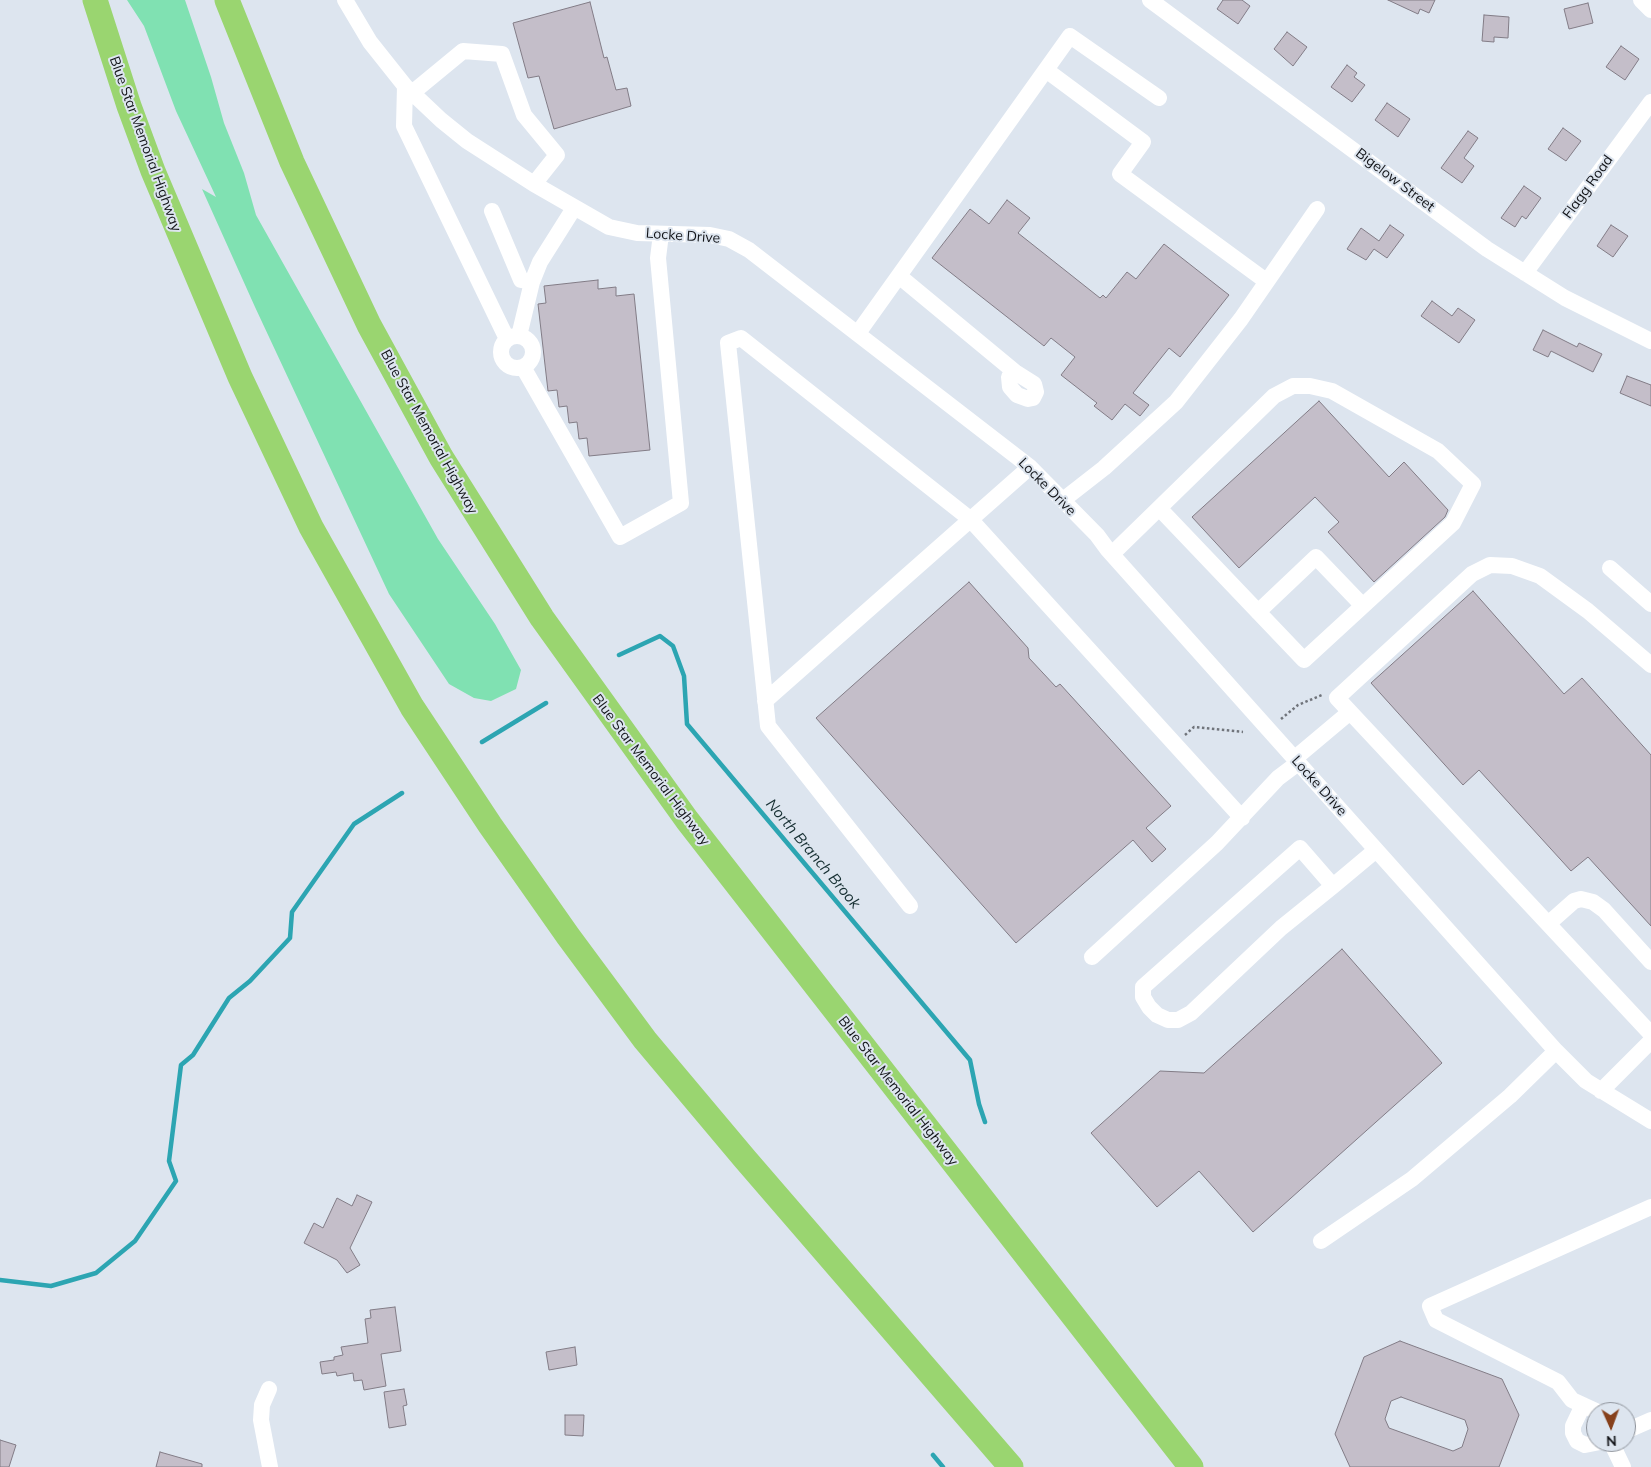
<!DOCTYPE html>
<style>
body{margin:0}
#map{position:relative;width:1651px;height:1467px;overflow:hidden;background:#dde5ef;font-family:Mulish,sans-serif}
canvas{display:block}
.north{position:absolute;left:1586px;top:1402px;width:50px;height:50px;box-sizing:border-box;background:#dde5ef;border:1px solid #8c9199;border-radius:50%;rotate:178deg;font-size:14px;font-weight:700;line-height:20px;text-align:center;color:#121418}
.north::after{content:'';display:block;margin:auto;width:18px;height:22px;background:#86401b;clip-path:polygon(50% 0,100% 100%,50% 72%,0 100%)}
</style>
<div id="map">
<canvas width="1651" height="1467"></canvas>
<div class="north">N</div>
</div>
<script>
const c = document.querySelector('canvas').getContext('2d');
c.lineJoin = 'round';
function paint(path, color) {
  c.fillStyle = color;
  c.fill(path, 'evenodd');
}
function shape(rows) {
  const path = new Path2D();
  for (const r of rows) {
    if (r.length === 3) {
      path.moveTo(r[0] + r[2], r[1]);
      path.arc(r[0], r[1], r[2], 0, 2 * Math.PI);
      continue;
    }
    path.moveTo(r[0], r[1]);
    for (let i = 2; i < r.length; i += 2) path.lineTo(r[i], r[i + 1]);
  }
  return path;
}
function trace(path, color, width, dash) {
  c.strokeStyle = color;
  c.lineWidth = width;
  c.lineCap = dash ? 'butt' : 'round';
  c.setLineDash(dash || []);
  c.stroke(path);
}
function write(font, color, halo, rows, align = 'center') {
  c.font = font + ' Mulish,sans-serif';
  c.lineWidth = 4;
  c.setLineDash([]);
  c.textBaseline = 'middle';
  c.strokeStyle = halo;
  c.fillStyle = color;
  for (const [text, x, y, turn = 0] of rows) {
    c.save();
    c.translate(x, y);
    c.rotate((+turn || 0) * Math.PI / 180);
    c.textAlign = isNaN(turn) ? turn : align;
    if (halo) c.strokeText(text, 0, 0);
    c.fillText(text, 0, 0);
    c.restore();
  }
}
paint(shape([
 [127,0,185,0,211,77,224,123,244,173,256,215,438,539,495,624,521,670,516,689,491,701,474,698,449,684,389,594,255,307,202,189,216,197,176,111,144,26]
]), '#80e1b2');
trace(shape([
 [619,655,660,636,673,646,684,676,687,724,970,1060,979,1104,985,1122],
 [482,742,546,703],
 [0,1280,51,1286,96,1273,135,1241,176,1181,169,1161,181,1065,193,1055,229,998,250,981,290,938,292,912,354,824,402,793],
 [933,1455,943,1467]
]), '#2ca5b2', 4.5);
const building = shape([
 [1223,0,1242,0,1250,6,1238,24,1217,9,1223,0],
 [1388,0,1435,0,1429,13,1420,9,1418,14,1388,0],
 [590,2,604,58,607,57,616,90,627,88,631,106,554,129,539,76,528,78,513,23,590,2],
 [1588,3,1593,23,1569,29,1564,9,1588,3],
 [1484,15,1509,17,1508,38,1494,37,1494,42,1482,41,1484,15],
 [1287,32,1307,47,1293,66,1274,49,1287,32],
 [1621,46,1639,59,1625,80,1606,67,1621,46],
 [1347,65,1357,73,1354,77,1365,85,1352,102,1331,87,1347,65],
 [1387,103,1410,119,1398,137,1375,120,1387,103],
 [1563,128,1581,141,1566,161,1548,149,1563,128],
 [1468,131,1478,138,1464,158,1474,166,1462,183,1441,168,1468,131],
 [1524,186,1541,198,1526,219,1522,216,1515,227,1501,218,1524,186],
 [1007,200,1030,218,1018,233,1100,298,1103,295,1106,298,1127,272,1136,279,1164,244,1229,295,1180,357,1169,348,1133,393,1149,405,1140,416,1125,404,1112,420,1094,406,1097,403,1061,375,1075,357,1051,338,1044,346,932,258,970,209,989,224,1007,200],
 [1390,225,1404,235,1387,258,1374,249,1366,260,1347,249,1361,228,1379,241,1390,225],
 [1611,225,1628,236,1613,257,1597,246,1611,225],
 [598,280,598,289,616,287,616,296,634,294,650,450,589,456,587,438,579,439,577,422,569,423,567,406,559,407,557,390,548,391,538,304,546,303,544,286,598,280],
 [1432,301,1452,316,1458,308,1475,320,1459,343,1421,316,1432,301],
 [1543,330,1577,347,1579,343,1602,354,1593,372,1551,351,1548,357,1533,350,1543,330],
 [1627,376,1651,385,1651,406,1620,393,1627,376],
 [1319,401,1389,477,1404,462,1448,510,1445,517,1374,582,1328,532,1339,522,1315,497,1239,568,1192,517,1319,401],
 [969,582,1028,648,1029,658,1056,687,1060,684,1171,806,1146,828,1166,849,1152,862,1133,840,1016,943,816,718,969,582],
 [1473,591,1564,694,1582,678,1651,755,1651,926,1588,857,1571,871,1479,770,1463,785,1371,683,1473,591],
 [1342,949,1442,1063,1253,1232,1199,1171,1157,1207,1091,1133,1160,1071,1204,1073,1342,949],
 [357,1195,372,1202,350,1248,360,1265,347,1273,337,1260,304,1243,314,1223,323,1228,337,1198,352,1206,357,1195],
 [395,1307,401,1351,381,1354,386,1386,364,1390,362,1380,354,1381,353,1373,337,1376,336,1372,322,1374,320,1362,334,1360,334,1357,343,1355,341,1347,368,1343,365,1319,371,1318,370,1310,395,1307],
 [1400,1341,1502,1379,1519,1415,1499,1467,1350,1467,1335,1434,1364,1357,1400,1341],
 [1401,1397,1465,1420,1468,1429,1462,1447,1453,1451,1389,1428,1385,1419,1391,1401,1401,1397],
 [575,1347,577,1365,549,1370,546,1352,575,1347],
 [404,1389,407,1405,403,1406,406,1425,389,1428,384,1392,404,1389],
 [565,1415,584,1415,583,1436,565,1435,565,1415],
 [0,1440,16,1445,9,1467,0,1467,0,1440],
 [160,1452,202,1464,202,1467,156,1467,160,1452]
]);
paint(building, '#c4bec9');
trace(building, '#827c86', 1);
trace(shape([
 [1281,719,1298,705,1322,695],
 [1185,735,1194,727,1243,732]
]), '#70747b', 2.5, [2.5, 2.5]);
trace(shape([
 [345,0,370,42,405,86,441,120,467,141,534,184,609,227,637,233,710,235,729,239,749,250,1030,467,1097,535,1108,550,1556,1051,1586,1081,1651,1121],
 [1150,0,1487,249,1565,298,1651,341],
 [1641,0,1651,10],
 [1046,70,1143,142,1120,174,1266,281],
 [405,86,404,126,507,339],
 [412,93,463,51,502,54,524,115,557,155,534,184],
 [492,211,521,280,532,282],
 [1525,273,1651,102],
 [899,276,1015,372,1034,384,1036,392,1033,398,1028,399,1017,395,1010,387,1009,377,1015,372],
 [858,333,1070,36,1159,98],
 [519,336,532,282,540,262,574,208],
 [517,352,16],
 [523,367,620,537,681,503,658,258,661,234],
 [1063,500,1104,468,1176,402,1241,319,1317,209],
 [1112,554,1274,396,1293,386,1310,386,1332,391,1438,451,1473,484,1453,523,1304,660,1159,508],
 [1610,568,1651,604],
 [1258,612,1316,557,1363,606],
 [1651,665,1588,611,1540,576,1512,566,1490,565,1472,574,1337,698,1651,1034],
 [765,701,1030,467],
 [1294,759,1350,712],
 [1333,886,1300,848,1143,987,1143,997,1149,1007,1157,1015,1168,1020,1178,1020,1191,1013,1281,928,1333,886,1376,850],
 [910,906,768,726,728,343,741,338,970,519,1242,818],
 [1548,924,1574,901,1581,899,1593,902,1604,910,1651,962],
 [1092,957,1217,843,1278,778,1298,763],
 [1601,1091,1651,1041],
 [1321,1241,1412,1179,1510,1096,1556,1051],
 [269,1389,262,1405,261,1420,270,1467],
 [1583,1405,1573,1426,1573,1433,1577,1441,1585,1445,1600,1442],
 [1598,1412,1572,1400,1558,1382,1436,1320,1430,1306,1651,1207],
 [1626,1431,1651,1420],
 [1611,1442,1623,1467]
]), '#fff', 16);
trace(shape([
 [95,0,129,106,153,171,240,377,311,527,412,707,490,825,568,936,645,1040,745,1159,1011,1467],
 [227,0,292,162,369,325,441,457,542,618,687,820,1191,1467]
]), '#9ad570', 25);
write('14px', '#121418', '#dde5ef', [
 ["Blue Star Memorial Highway",145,144,70],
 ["Bigelow Street",1395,180,37],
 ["Flagg Road",1588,187,-54],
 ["Locke Drive",683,236,4],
 ["Blue Star Memorial Highway",429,432,61],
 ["Locke Drive",1047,487,45],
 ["Blue Star Memorial Highway",651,770,53],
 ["Locke Drive",1319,786,48],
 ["Blue Star Memorial Highway",898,1091,52]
]);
write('italic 15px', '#152e31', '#dde5ef', [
 ["North Branch Brook",813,854,50]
]);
</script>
